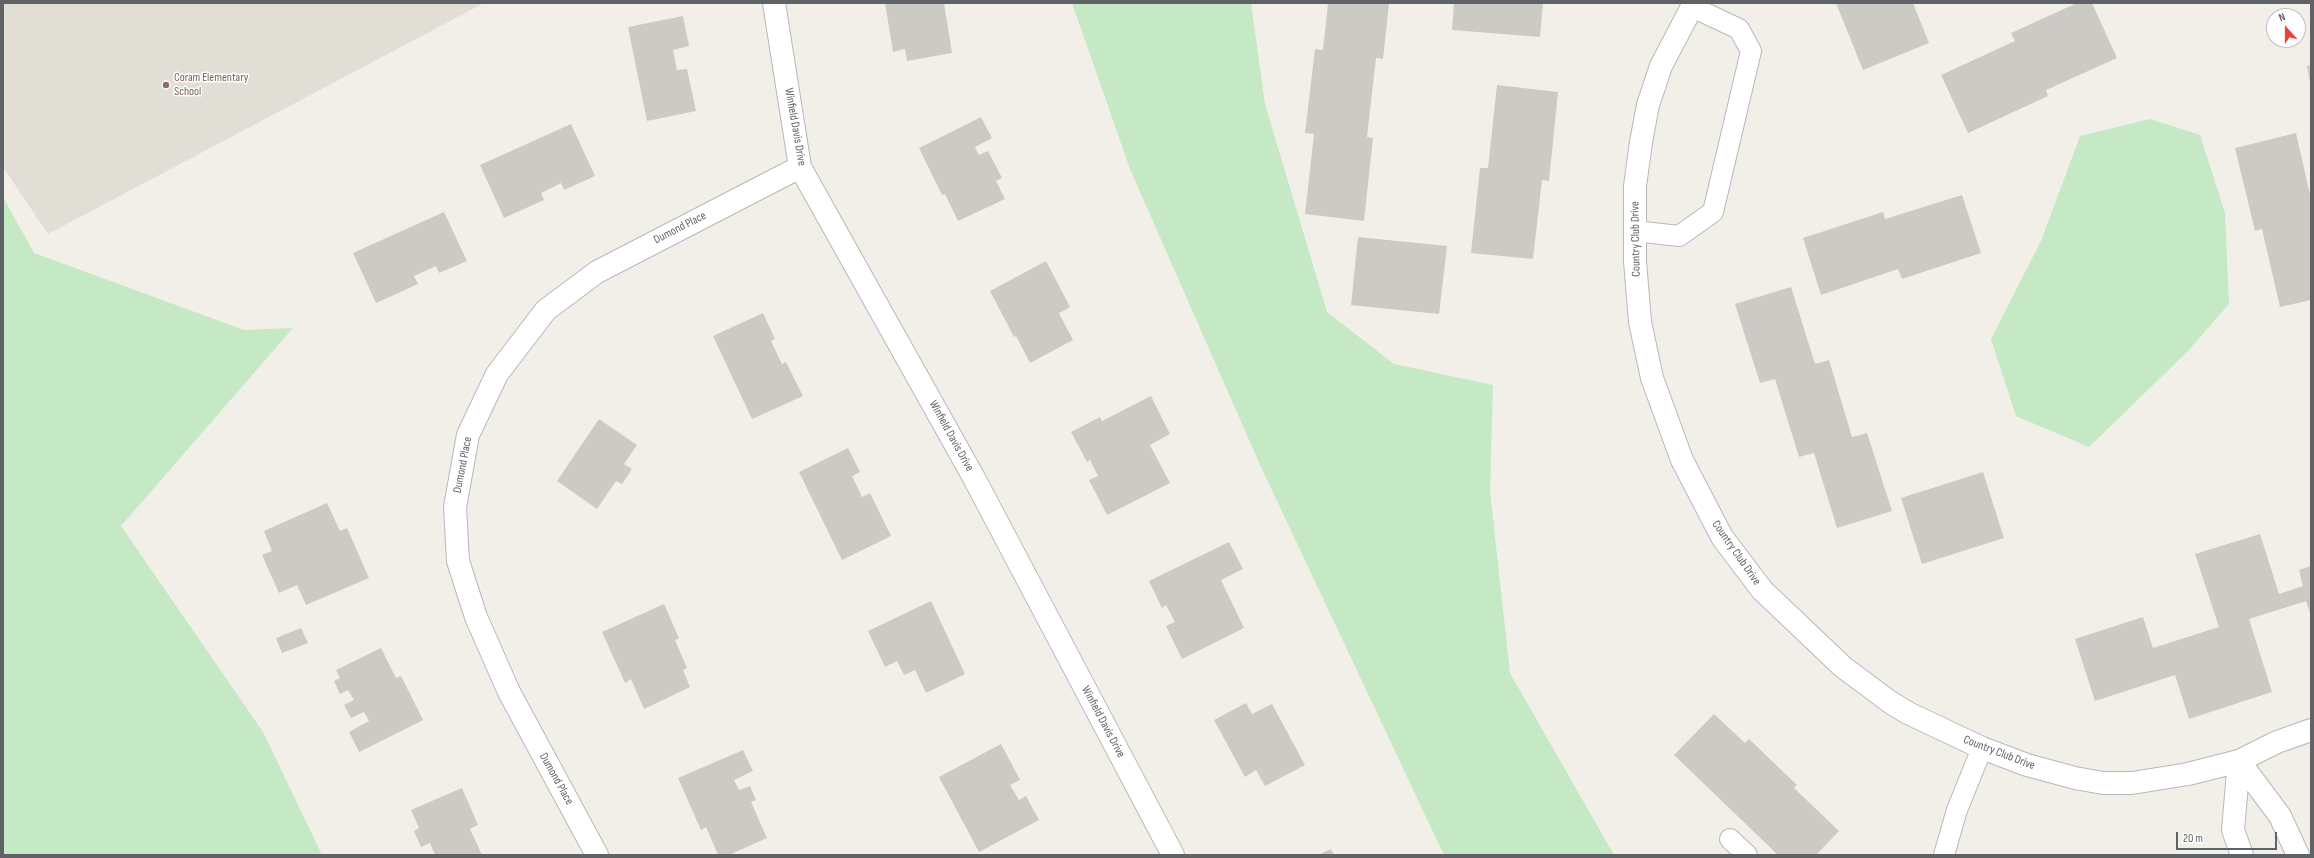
<!DOCTYPE html>
<style>
body{margin:0}
#map{position:relative;width:2314px;height:858px;overflow:hidden;background:#f1efe8;font-family:"Sofia Sans Condensed",sans-serif}
canvas{display:block}
.frame{position:absolute;inset:0;border:4px solid #5f6368;pointer-events:none}
.north{position:absolute;left:2266px;top:8px;width:40px;height:40px;box-sizing:border-box;background:#fff;border:1px solid #bfc1c3;border-radius:50%;rotate:339deg;font-size:11px;font-weight:700;line-height:16px;text-align:center;color:#5f6368}
.north::after{content:'';display:block;margin:auto;width:14px;height:18px;background:#ea4335;clip-path:polygon(50% 0,100% 100%,50% 72%,0 100%)}
.scale{position:absolute;left:2176px;top:832px;width:101px;height:18px;box-sizing:border-box;border:2px solid #5f6368;border-top:0;padding-left:5px;font-size:12px;line-height:14px;white-space:nowrap;color:#5f6368;-webkit-text-stroke:3px #fff;paint-order:stroke}
</style>
<div id="map">
<canvas width="2314" height="858"></canvas>
<div class="frame"></div>
<div class="north">N</div>
<div class="scale">20 m</div>
</div>
<script>
const c = document.querySelector('canvas').getContext('2d');
c.lineJoin = 'round';
function paint(path, color) {
  c.fillStyle = color;
  c.fill(path, 'evenodd');
}
function shape(rows) {
  const path = new Path2D();
  for (const r of rows) {
    path.moveTo(r[0], r[1]);
    for (let i = 2; i < r.length; i += 2) path.lineTo(r[i], r[i + 1]);
  }
  return path;
}
function trace(path, color, width, dash) {
  c.strokeStyle = color;
  c.lineWidth = width;
  c.lineCap = dash ? 'butt' : 'round';
  c.setLineDash(dash || []);
  c.stroke(path);
}
function write(font, color, halo, rows, align = 'center') {
  c.font = font + ' "Sofia Sans Condensed",sans-serif';
  c.lineWidth = 3;
  c.setLineDash([]);
  c.textBaseline = 'middle';
  c.strokeStyle = halo;
  c.fillStyle = color;
  for (const [text, x, y, turn = 0] of rows) {
    c.save();
    c.translate(x, y);
    c.rotate((+turn || 0) * Math.PI / 180);
    c.textAlign = isNaN(turn) ? turn : align;
    if (halo) c.strokeText(text, 0, 0);
    c.fillText(text, 0, 0);
    c.restore();
  }
}
paint(shape([
 [3,3,484,3,48,234,3,167]
]), '#e1ded6');
paint(shape([
 [1072,3,1251,3,1265,104,1327,312,1394,364,1493,385,1490,491,1510,673,1614,855,1444,855,1261,467,1130,169],
 [2150,119,2200,135,2225,213,2229,304,2187,352,2089,447,2016,416,1991,339,2041,241,2080,136],
 [3,197,34,253,244,330,293,328,121,526,263,732,322,855,3,855]
]), '#c5e8c5');
paint(shape([
 [885,3,944,3,952,53,907,61,905,49,893,52],
 [1328,3,1389,3,1383,59,1376,58,1367,137,1373,138,1364,221,1305,214,1314,134,1305,133,1315,49,1323,50],
 [1454,3,1543,3,1540,37,1452,30],
 [1836,3,1913,3,1929,43,1863,70],
 [2077,3,2092,3,2117,58,2046,90,2048,96,1968,133,1941,75,2015,41,2011,33],
 [683,16,689,46,673,50,677,70,687,69,696,111,647,121,628,27],
 [2311,65,2311,82,2310,83,2307,66],
 [1497,85,1558,92,1549,181,1542,180,1533,259,1471,253,1480,168,1488,168],
 [981,117,992,138,975,147,979,155,988,151,1002,178,996,181,1005,199,958,221,945,194,942,195,919,148],
 [571,124,595,176,564,190,561,183,541,193,544,200,504,218,480,165],
 [2296,133,2311,199,2311,300,2280,307,2262,229,2255,231,2235,148],
 [1962,195,1981,253,1902,279,1898,269,1821,295,1803,238,1883,212,1885,219],
 [444,212,467,261,439,273,436,266,414,276,418,284,376,303,353,253],
 [1358,237,1447,246,1439,314,1351,305],
 [1046,261,1070,307,1059,313,1073,340,1030,363,1016,336,1014,337,990,291],
 [1791,287,1815,364,1829,360,1852,437,1867,433,1892,511,1837,528,1814,453,1799,457,1775,379,1760,383,1735,304],
 [763,313,775,339,771,341,782,364,786,362,803,396,752,419,713,336],
 [1151,396,1170,434,1150,445,1170,483,1107,515,1089,480,1098,476,1090,460,1087,462,1071,432,1100,417,1102,421],
 [599,419,637,445,624,464,632,469,622,484,616,481,597,509,557,481],
 [848,448,860,472,852,476,862,497,870,493,891,536,842,560,799,472],
 [1983,472,2004,538,1922,564,1901,498],
 [327,503,340,531,347,528,369,578,306,605,297,585,279,593,262,555,272,551,264,531],
 [2260,534,2279,594,2303,586,2299,570,2311,566,2311,616,2306,601,2249,619,2272,692,2189,719,2175,675,2095,701,2075,639,2143,617,2153,648,2219,627,2195,554],
 [1229,542,1243,569,1221,580,1244,628,1182,659,1166,626,1175,622,1166,605,1162,608,1149,581],
 [931,601,965,674,926,693,915,670,904,675,897,661,885,667,868,631],
 [664,604,679,638,675,640,687,668,683,670,690,687,644,709,631,679,625,683,602,632],
 [301,628,308,643,282,653,276,638],
 [381,648,396,678,401,676,423,720,359,752,349,732,369,721,364,712,351,718,344,705,354,700,348,690,340,694,334,681,340,678,336,670],
 [1246,703,1252,714,1272,704,1305,765,1265,786,1256,770,1245,777,1214,720],
 [1714,714,1745,743,1749,739,1797,785,1794,788,1839,831,1816,855,1778,855,1674,755],
 [1001,744,1020,780,1010,785,1019,800,1026,796,1039,820,979,852,939,777],
 [743,750,753,771,734,780,739,790,750,786,756,800,751,802,767,838,729,855,718,855,706,827,701,830,678,778],
 [462,788,478,825,470,829,482,855,435,855,430,843,421,847,414,831,419,828,411,810],
 [1331,849,1334,855,1318,855]
]), '#cccac5');
const service = shape([
 [1635,231,1679,236,1713,212,1751,51,1739,29,1692,7],
 [1730,839,1747,855],
 [1944,855,1957,810,1982,748]
]);
const minor = shape([
 [774,3,800,167,974,478,1173,855],
 [1694,3,1661,66,1648,105,1641,142,1635,186,1635,261,1640,322,1652,378,1682,460,1722,537,1762,590,1843,667,1890,702,1908,713,1982,748,2027,765,2075,778,2103,783,2132,783,2188,774,2239,761,2277,742,2311,730],
 [2239,761,2280,816,2298,855],
 [2239,761,2233,830,2242,855],
 [597,855,509,692,476,617,458,561,455,507,468,435,497,374,546,310,597,272,800,167]
]);
trace(service, '#b5b8bc', 22);
trace(minor, '#b5b8bc', 24);
trace(service, '#fff', 20);
trace(minor, '#fff', 22);
for (const [x, y, r, color] of [
 [166,85,4,"#8d6e63"]
]) {
  const dot = new Path2D();
  dot.arc(x, y, r, 0, 2 * Math.PI);
  c.fillStyle = color;
  c.fill(dot);
  trace(dot, '#fff', 1.5);
}
write('12px', '#785e54', '#fff', [
 ["Coram Elementary",174,78],
 ["School",174,92]
], 'left');
write('12px', '#5f6368', '#fff', [
 ["Winfield Davis Drive",795,127,80],
 ["Dumond Place",680,228,-27],
 ["Country Club Drive",1636,239,-91],
 ["Winfield Davis Drive",951,436,61],
 ["Dumond Place",463,465,-79],
 ["Country Club Drive",1736,553,55],
 ["Winfield Davis Drive",1103,722,62],
 ["Country Club Drive",1999,753,21],
 ["Dumond Place",556,779,61]
]);
</script>
